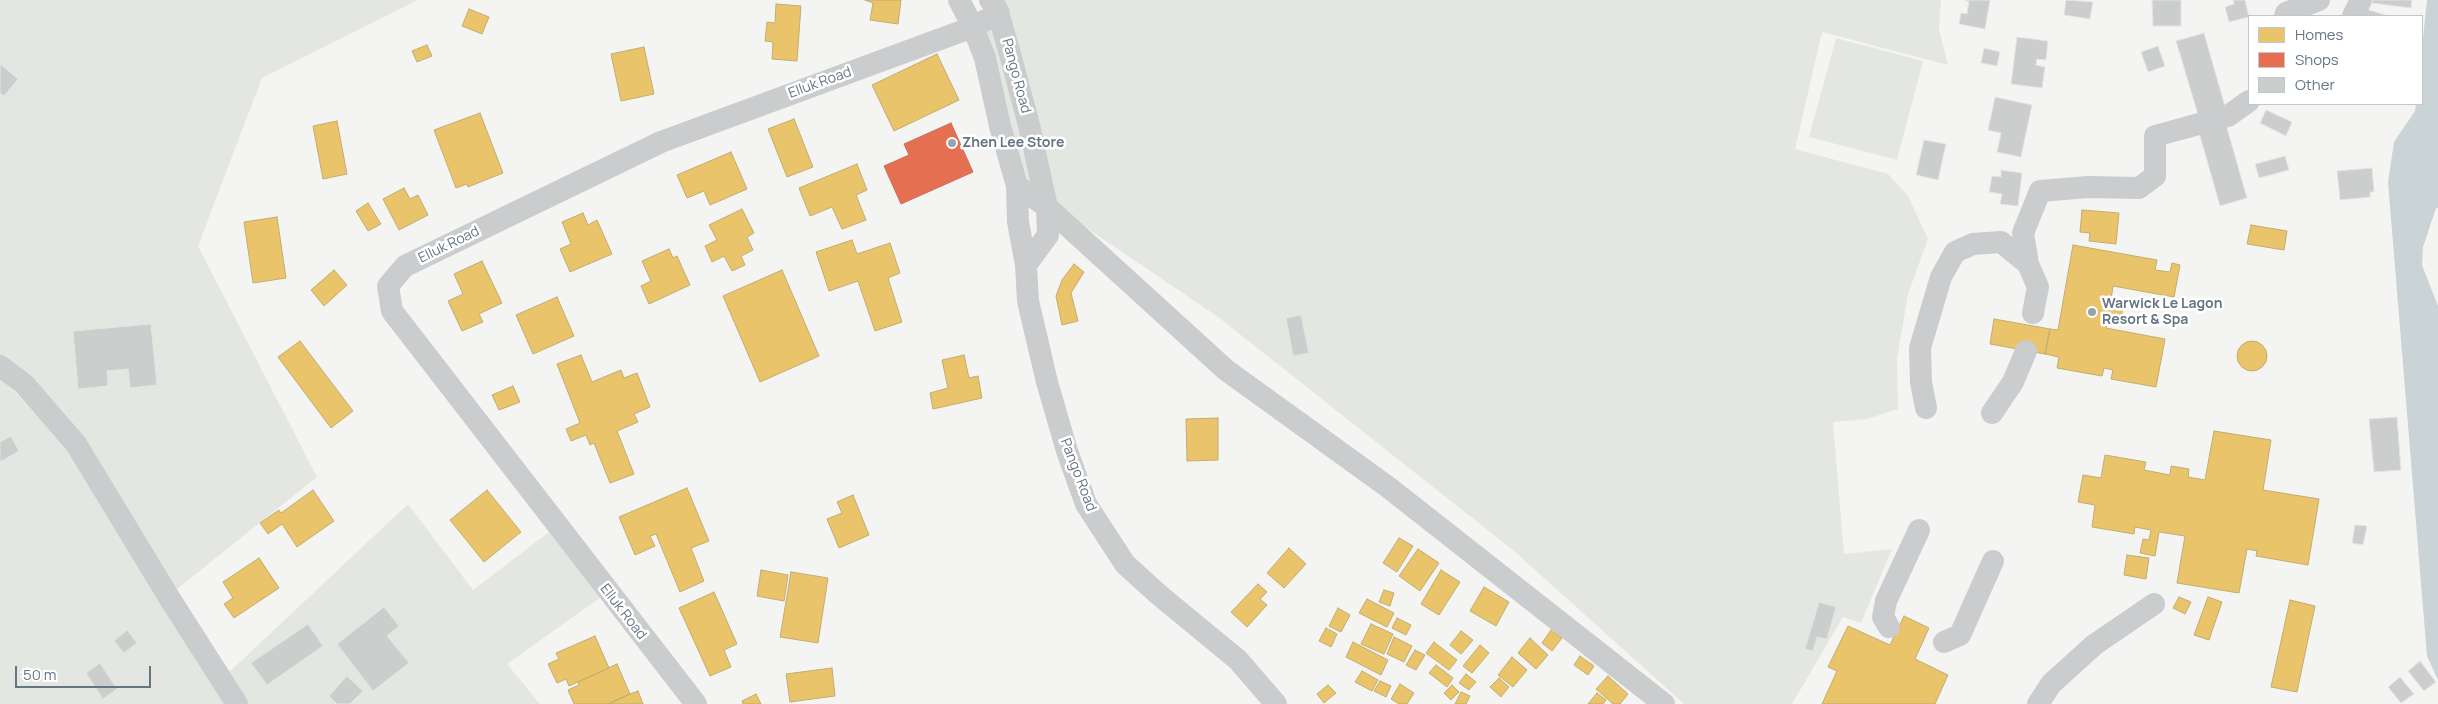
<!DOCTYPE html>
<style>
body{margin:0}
#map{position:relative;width:2438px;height:704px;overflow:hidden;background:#f4f5f3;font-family:Manrope,sans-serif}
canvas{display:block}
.legend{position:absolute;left:2248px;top:15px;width:175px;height:90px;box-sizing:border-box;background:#fff;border:1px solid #c1c8cd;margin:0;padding:6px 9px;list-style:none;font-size:15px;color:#657582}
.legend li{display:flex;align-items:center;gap:10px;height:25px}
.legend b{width:25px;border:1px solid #c1c8cd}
.scale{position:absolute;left:15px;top:666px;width:136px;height:22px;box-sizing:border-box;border:2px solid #657582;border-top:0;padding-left:6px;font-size:15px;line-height:18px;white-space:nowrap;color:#657582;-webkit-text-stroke:4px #fff;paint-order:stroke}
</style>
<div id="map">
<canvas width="2438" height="704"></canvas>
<ul class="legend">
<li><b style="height:14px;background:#e9c46a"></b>Homes</li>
<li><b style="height:14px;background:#e76f51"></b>Shops</li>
<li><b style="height:14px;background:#cccece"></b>Other</li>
</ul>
<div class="scale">50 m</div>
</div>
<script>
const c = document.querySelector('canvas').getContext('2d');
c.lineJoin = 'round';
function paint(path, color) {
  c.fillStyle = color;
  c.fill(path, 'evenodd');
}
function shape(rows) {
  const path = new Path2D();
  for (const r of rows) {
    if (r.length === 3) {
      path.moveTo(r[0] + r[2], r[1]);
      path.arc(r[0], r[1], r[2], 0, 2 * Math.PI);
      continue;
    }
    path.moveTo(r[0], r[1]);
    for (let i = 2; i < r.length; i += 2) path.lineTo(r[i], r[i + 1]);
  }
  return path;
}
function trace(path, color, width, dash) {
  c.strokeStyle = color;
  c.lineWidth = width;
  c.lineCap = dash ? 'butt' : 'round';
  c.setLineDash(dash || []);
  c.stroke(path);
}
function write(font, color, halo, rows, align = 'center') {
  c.font = font + ' Manrope,sans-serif';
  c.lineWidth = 5;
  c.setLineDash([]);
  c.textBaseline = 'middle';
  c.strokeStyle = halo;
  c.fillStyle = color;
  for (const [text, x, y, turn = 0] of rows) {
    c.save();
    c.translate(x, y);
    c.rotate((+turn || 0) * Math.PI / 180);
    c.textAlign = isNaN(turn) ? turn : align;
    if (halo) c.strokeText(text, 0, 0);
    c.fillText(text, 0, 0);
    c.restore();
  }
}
paint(shape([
 [0,0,418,0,262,78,198,246,317,477,161,602,224,677,408,504,473,590,549,532,601,597,507,664,540,704,0,704,0,379,18,395,70,452,0,358],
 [1004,0,1941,0,1939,29,1948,65,1822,32,1795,149,1888,174,1908,196,1928,239,1908,294,1897,359,1898,409,1867,419,1833,422,1844,554,1892,549,1861,623,1843,617,1792,704,1684,704,1514,551,1218,317,1019,182,976,13],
 [1836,38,1923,61,1897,160,1809,137]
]), '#e4e7e1');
paint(shape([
 [2427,0,2438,0,2438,208,2436,208,2423,247,2422,265,2438,306,2438,680,2427,656,2388,182,2394,142,2415,111,2416,104,2422,104,2422,47]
]), '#cad3d5');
const homes = shape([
 [865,0,901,0,898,24,870,20,873,3,865,0],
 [776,4,801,6,797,61,772,59,773,42,765,41,767,22,775,23,776,4],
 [469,9,489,17,482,34,462,26,469,9],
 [427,45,432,56,417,62,412,51,427,45],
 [644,47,654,94,621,101,611,54,644,47],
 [937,54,959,100,894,131,872,85,937,54],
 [480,113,503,173,468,187,467,184,456,188,434,130,480,113],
 [794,119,813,167,787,177,768,129,794,119],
 [337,121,347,174,323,179,313,126,337,121],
 [731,152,747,189,710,205,704,191,687,198,677,175,731,152],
 [857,164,867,190,856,195,866,220,842,229,832,207,810,216,799,188,857,164],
 [404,188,410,199,418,195,428,215,399,230,383,199,404,188],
 [368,203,381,224,368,231,356,211,368,203],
 [742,209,754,233,747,237,753,250,741,256,745,265,732,271,724,256,712,262,705,246,717,240,709,225,742,209],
 [2082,210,2119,213,2116,244,2089,241,2090,233,2080,232,2082,210],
 [583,213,588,225,597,220,612,254,570,272,560,249,571,244,562,222,583,213],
 [277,217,286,278,253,283,244,222,277,217],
 [2251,225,2287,231,2284,250,2247,244,2251,225],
 [852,240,857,254,890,243,900,273,888,278,902,322,875,331,858,281,829,291,816,252,852,240],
 [2073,245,2157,260,2155,270,2170,272,2172,263,2180,265,2174,297,2113,286,2111,300,2124,302,2120,324,2107,322,2106,328,2165,339,2156,387,2111,379,2113,370,2104,368,2102,376,2057,368,2059,357,2045,354,2050,329,2058,330,2073,245],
 [669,249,673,258,677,256,690,285,649,304,641,286,651,281,642,261,669,249],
 [482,261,502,303,479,314,483,322,462,331,448,301,463,294,454,274,482,261],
 [1074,264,1084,272,1071,293,1078,321,1062,325,1056,296,1062,280,1074,264],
 [334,270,347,285,324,306,311,290,334,270],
 [782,270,819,356,760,382,723,296,782,270],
 [557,297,574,336,533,354,516,315,557,297],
 [1994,319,2050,329,2045,354,1990,344,1994,319],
 [300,341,353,411,331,428,278,357,300,341],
 [2252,356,15],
 [581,355,592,382,621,370,624,378,637,373,650,407,634,414,638,422,617,431,634,474,610,483,594,443,590,445,586,435,571,441,566,429,580,423,557,364,581,355],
 [964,355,969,378,978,376,982,398,933,409,930,393,948,388,942,360,964,355],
 [513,386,520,402,499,410,492,395,513,386],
 [1218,418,1218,460,1187,461,1186,419,1218,418],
 [2214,431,2271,440,2263,490,2319,499,2308,565,2256,556,2257,551,2247,549,2239,593,2177,583,2185,536,2159,532,2155,556,2140,553,2143,539,2149,540,2151,530,2135,527,2134,534,2092,527,2095,505,2078,502,2083,475,2101,478,2105,455,2146,462,2144,470,2170,475,2171,466,2189,469,2188,477,2205,480,2214,431],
 [687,488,709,541,691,548,704,581,680,592,656,534,650,536,655,546,635,555,619,517,687,488],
 [313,490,334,521,297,547,282,524,268,534,260,523,279,510,281,513,313,490],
 [487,490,521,532,484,562,450,520,487,490],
 [853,495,869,535,839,548,827,519,842,513,837,502,853,495],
 [1399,538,1413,546,1397,572,1383,563,1399,538],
 [1289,548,1306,564,1284,588,1267,573,1289,548],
 [1418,549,1439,563,1420,591,1399,576,1418,549],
 [2127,555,2149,558,2146,579,2124,575,2127,555],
 [259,558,279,588,234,618,224,604,233,598,223,582,259,558],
 [761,570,788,575,784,601,757,596,761,570],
 [1441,570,1460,582,1439,615,1421,604,1441,570],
 [791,572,828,578,818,643,780,637,791,572],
 [1258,584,1267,592,1260,599,1267,605,1247,627,1231,612,1258,584],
 [1484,587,1509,602,1496,626,1470,611,1484,587],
 [1384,590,1394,593,1390,606,1379,602,1384,590],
 [714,592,737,644,724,650,731,667,710,676,679,608,714,592],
 [2179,597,2191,602,2185,614,2173,608,2179,597],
 [2208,597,2222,602,2209,640,2194,635,2208,597],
 [1367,599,1394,613,1387,627,1359,613,1367,599],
 [2290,600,2315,606,2297,692,2271,687,2290,600],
 [1338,608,1350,615,1341,632,1329,626,1338,608],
 [1904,616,1929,628,1915,659,1948,675,1935,704,1822,704,1837,671,1828,667,1848,626,1890,645,1904,616],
 [1397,618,1411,625,1406,635,1392,628,1397,618],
 [1371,624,1393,634,1384,654,1361,644,1371,624],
 [1326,628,1337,634,1331,647,1319,641,1326,628],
 [1551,630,1562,638,1552,651,1542,643,1551,630],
 [1461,631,1473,640,1461,654,1450,645,1461,631],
 [595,636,609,668,569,686,566,679,557,683,548,664,559,659,556,653,595,636],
 [1394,637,1412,646,1404,662,1387,654,1394,637],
 [1530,638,1548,655,1536,669,1518,653,1530,638],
 [1353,642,1388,660,1381,675,1346,657,1353,642],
 [1434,642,1457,660,1449,670,1426,653,1434,642],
 [1480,645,1489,653,1472,673,1463,666,1480,645],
 [1415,650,1425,655,1416,670,1406,665,1415,650],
 [1580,656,1594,666,1588,675,1574,665,1580,656],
 [1512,657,1527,670,1513,687,1498,675,1512,657],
 [617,664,630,694,608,704,574,704,568,690,579,685,578,682,617,664],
 [1436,665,1453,678,1447,687,1429,673,1436,665],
 [832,668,835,696,790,702,786,674,832,668],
 [1362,671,1378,680,1372,691,1355,682,1362,671],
 [1466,674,1476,682,1469,690,1459,683,1466,674],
 [1608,676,1628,694,1620,704,1613,704,1596,689,1608,676],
 [1499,678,1509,687,1501,697,1490,687,1499,678],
 [1380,681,1391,686,1386,697,1374,691,1380,681],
 [1400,684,1414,693,1407,704,1399,704,1391,699,1400,684],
 [1328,685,1336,693,1324,703,1317,694,1328,685],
 [1452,685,1459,692,1451,700,1444,693,1452,685],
 [638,691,643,704,608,704,630,694,638,691],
 [1461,692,1470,696,1466,704,1455,704,1461,692],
 [1597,693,1606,700,1603,704,1588,704,1597,693],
 [756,694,761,704,743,704,742,701,756,694]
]);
paint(homes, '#e9c46a');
trace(homes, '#c1ac71', 1);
const shops = shape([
 [951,123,973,172,901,204,884,166,909,155,904,144,951,123]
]);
paint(shops, '#e76f51');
trace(shops, '#c07160', 1);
const building = shape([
 [1965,0,1990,0,1985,29,1959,24,1961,13,1967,14,1969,2,1965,0],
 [2066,0,2093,2,2090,19,2064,15,2066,0],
 [2152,0,2181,0,2181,26,2153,26,2152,0],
 [2233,0,2245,0,2249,17,2229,22,2225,7,2234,4,2233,0],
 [2373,0,2412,0,2411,8,2372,3,2373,0],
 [2362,8,2389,16,2359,16,2362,8],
 [2204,33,2226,110,2199,118,2176,41,2204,33],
 [2017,37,2048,41,2046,60,2037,59,2036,65,2045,67,2042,88,2011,84,2017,37],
 [2158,46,2165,66,2148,72,2141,52,2158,46],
 [1984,48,2000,52,1997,66,1981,63,1984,48],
 [0,64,18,79,4,96,0,93,0,64],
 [1995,97,2032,105,2021,157,1997,152,2001,133,1988,130,1995,97],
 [2266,110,2292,122,2286,136,2260,123,2266,110],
 [2225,121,2247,198,2220,206,2198,129,2225,121],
 [1924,140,1946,144,1938,180,1916,175,1924,140],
 [2285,156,2289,170,2259,178,2255,164,2285,156],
 [2372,168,2374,192,2370,192,2370,197,2340,200,2337,171,2372,168],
 [2001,170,2022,173,2018,206,2000,204,2002,194,1989,192,1992,176,2001,177,2001,170],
 [1301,315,1309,353,1293,356,1286,318,1301,315],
 [151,324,157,385,130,388,128,369,107,371,108,386,78,389,73,331,151,324],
 [2397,417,2401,470,2374,472,2369,419,2397,417],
 [11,436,19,451,0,462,0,442,11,436],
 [2355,525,2367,526,2363,545,2352,543,2355,525],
 [1819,602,1836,607,1827,639,1817,637,1813,651,1805,649,1819,602],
 [384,607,399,626,387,636,409,663,373,691,337,644,384,607],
 [308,624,323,646,267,685,251,663,308,624],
 [127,630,137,643,124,653,114,641,127,630],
 [2420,661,2436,682,2424,691,2408,671,2420,661],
 [100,663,117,689,103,699,86,673,100,663],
 [347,676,363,691,350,704,337,704,329,696,347,676],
 [2400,677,2414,694,2401,703,2388,687,2400,677]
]);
paint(building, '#cccece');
trace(building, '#e4e4e3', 1);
trace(shape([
 [959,0,973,27,985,58,1000,126,1017,186,1018,222,1026,265,1028,301,1047,382,1067,451,1086,504,1125,564,1158,594,1238,660,1276,704],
 [990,0,997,9,1010,54,1029,125,1047,207,1048,235,1026,265],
 [2285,16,2286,13,2319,0],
 [2353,16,2361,0],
 [1017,186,1047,207,1226,370,1388,487,1664,704],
 [2028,264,2023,233,2040,191,2088,187,2139,188,2155,176,2155,136,2228,116,2249,101],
 [0,366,24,384,76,444,170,599,237,704],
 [1926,408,1921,382,1920,348,1941,277,1955,252,1973,244,2001,242,2028,264,2038,287,2033,313],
 [1992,413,2013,382,2026,351],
 [1889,627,1883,617,1886,601,1919,530],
 [1944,642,1960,635,1993,561],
 [696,704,392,311,388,286,405,266,661,142,973,27,999,13],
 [2038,704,2051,684,2094,645,2154,604]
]), '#cacccd', 22);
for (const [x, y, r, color] of [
 [952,143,5,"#97a2aa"],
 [2092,312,5,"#97a2aa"]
]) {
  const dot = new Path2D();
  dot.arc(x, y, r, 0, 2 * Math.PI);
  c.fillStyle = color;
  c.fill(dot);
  trace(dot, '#fff', 2);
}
write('14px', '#657582', '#fff', [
 ["Pango Road",1016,76,75],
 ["Elluk Road",820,83,-20],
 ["Elluk Road",449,245,-26],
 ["Pango Road",1078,475,69],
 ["Elluk Road",623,612,52]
]);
write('bold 14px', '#657582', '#fff', [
 ["Zhen Lee Store",962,143],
 ["Warwick Le Lagon",2102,304],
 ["Resort & Spa",2102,320]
], 'left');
</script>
